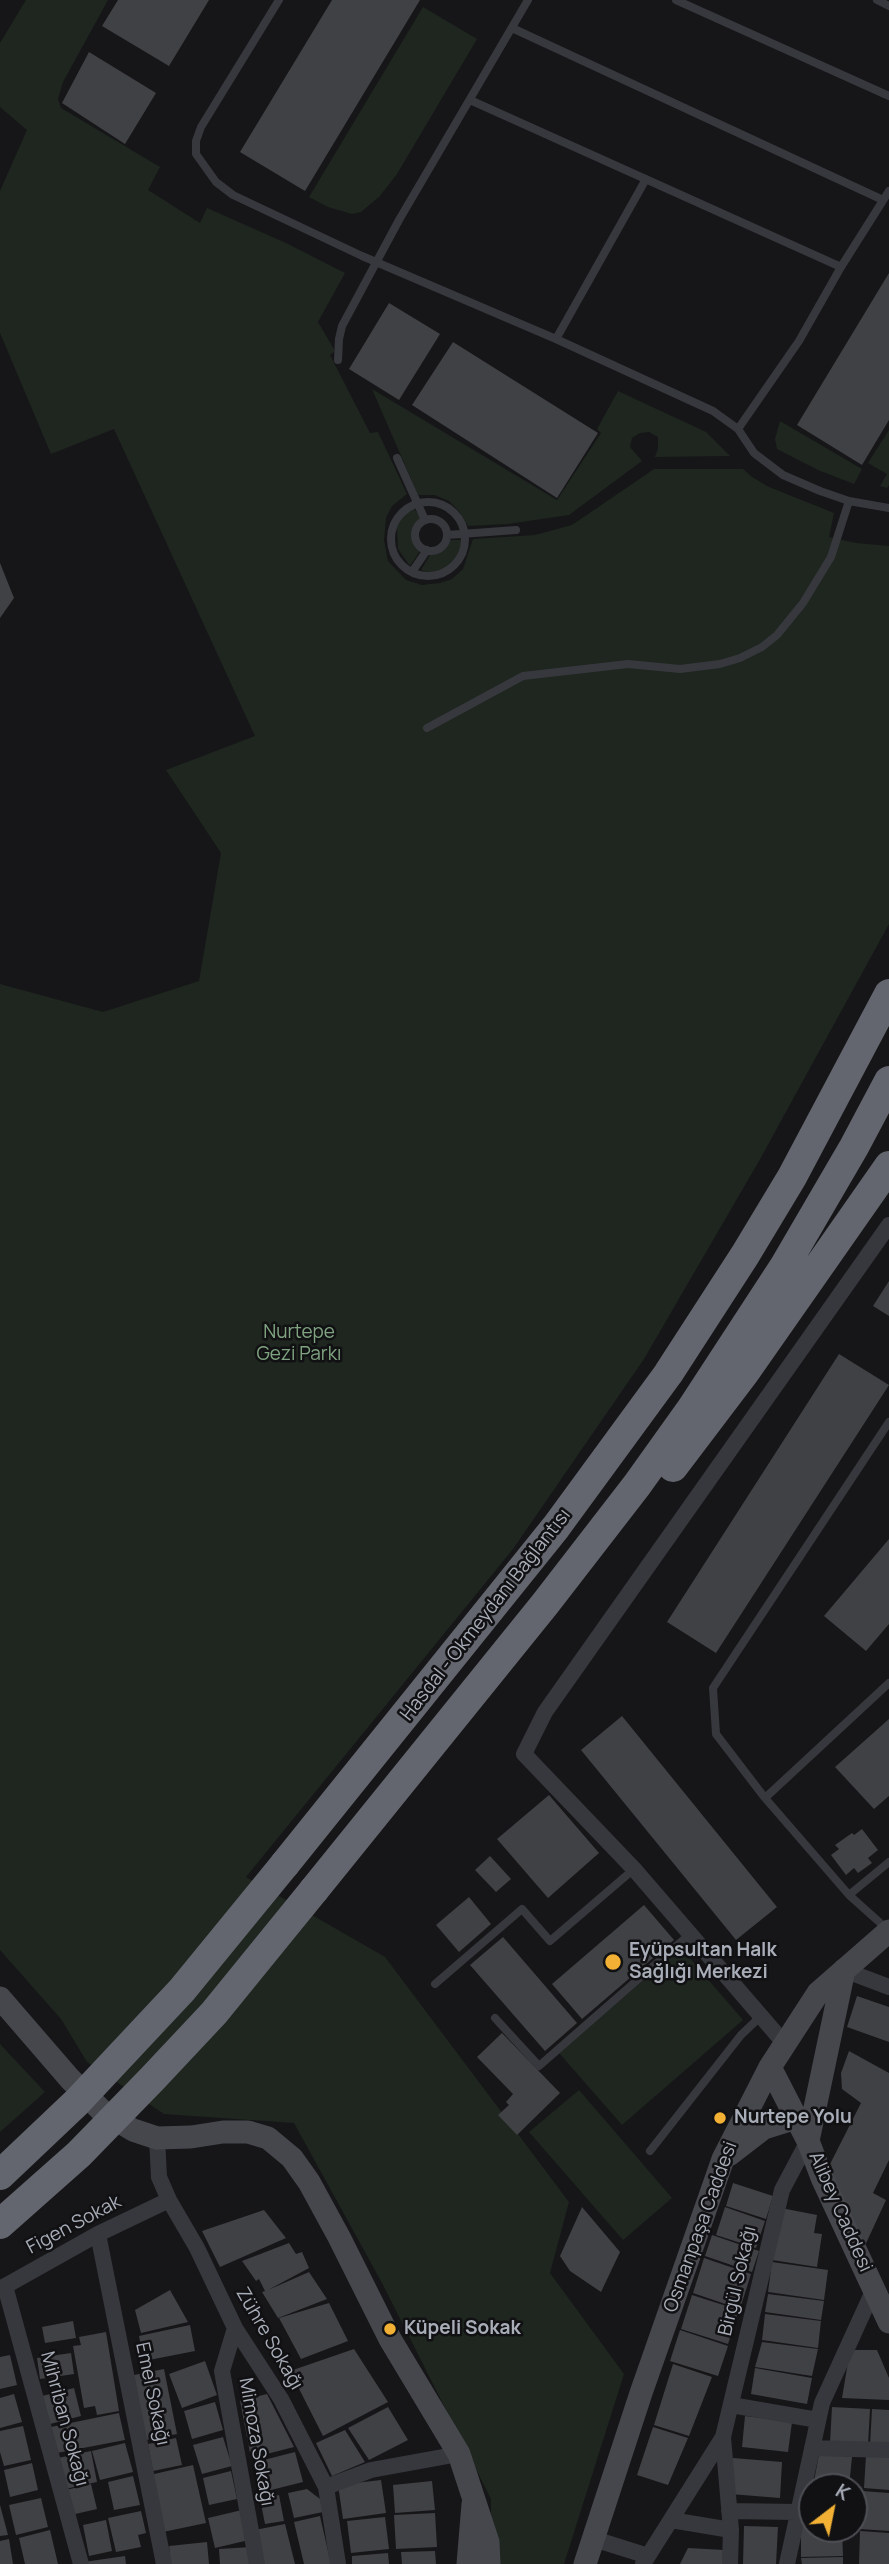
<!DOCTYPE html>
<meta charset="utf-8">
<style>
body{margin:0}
#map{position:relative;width:889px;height:2564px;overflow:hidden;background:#161618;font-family:Manrope,sans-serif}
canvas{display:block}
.north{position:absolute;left:798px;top:2473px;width:70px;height:70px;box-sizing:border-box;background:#111113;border:2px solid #4d4f55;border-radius:50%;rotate:32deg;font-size:19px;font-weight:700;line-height:28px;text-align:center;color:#a8adb8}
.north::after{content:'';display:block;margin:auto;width:24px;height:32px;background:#f2b134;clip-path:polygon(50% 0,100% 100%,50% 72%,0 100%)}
</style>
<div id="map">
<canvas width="889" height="2564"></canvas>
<div class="north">K</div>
</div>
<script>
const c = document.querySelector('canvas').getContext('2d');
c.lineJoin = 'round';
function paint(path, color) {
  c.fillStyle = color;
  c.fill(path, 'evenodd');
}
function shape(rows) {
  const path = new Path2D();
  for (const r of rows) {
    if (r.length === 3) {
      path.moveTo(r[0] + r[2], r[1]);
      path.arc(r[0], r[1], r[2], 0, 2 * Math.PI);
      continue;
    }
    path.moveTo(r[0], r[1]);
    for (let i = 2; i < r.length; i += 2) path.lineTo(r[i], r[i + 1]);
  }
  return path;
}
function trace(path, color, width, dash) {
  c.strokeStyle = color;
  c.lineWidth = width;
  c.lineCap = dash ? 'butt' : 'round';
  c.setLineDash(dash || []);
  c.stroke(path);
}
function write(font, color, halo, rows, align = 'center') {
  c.font = font + ' Manrope,sans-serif';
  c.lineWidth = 5;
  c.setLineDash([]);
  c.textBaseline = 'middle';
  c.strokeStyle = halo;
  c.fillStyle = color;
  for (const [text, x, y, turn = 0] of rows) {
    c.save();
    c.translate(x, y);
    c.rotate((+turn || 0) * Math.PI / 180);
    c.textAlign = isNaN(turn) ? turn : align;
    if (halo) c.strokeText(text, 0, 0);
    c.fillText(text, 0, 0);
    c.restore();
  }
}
paint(shape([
 [26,0,108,0,63,82,58,99,61,108,160,167,148,190,200,223,207,208,286,243,345,273,318,322,335,351,330,355,370,433,378,432,407,494,392,506,386,518,384,540,388,561,406,580,422,585,440,583,452,579,463,569,473,539,535,535,572,525,654,469,743,469,752,477,769,487,834,513,829,537,856,543,889,546,889,924,759,1161,644,1359,513,1549,246,1877,385,1957,569,2202,550,2273,624,2374,564,2564,491,2564,491,2499,382,2283,294,2123,164,2114,87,2062,61,2019,0,1950,0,984,103,1012,199,981,221,853,166,770,255,736,114,429,51,454,0,333,0,191,27,130,0,107,0,43],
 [423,7,477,39,397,174,379,197,361,212,352,214,328,207,309,197],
 [372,389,557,500,601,433,597,429,618,391,706,432,730,456,655,457,658,448,658,437,649,432,640,433,632,438,630,447,642,461,569,515,508,524,468,526,458,510,449,501,435,495,418,495],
 [780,421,862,469,854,484,818,470,777,449,775,439],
 [889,430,889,485,887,488,880,486,887,474,868,463],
 [413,507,421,518,412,530,412,539,420,551,410,566,398,549,397,527,402,517],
 [450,540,463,540,463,545,455,561,441,571,428,572,421,570,430,555,439,554],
 [681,1948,743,2020,622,2125,559,2053],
 [0,2044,45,2092,0,2132],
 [579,2090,672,2198,623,2240,529,2132]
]), '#1e261f');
paint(shape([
 [118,0,209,0,169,66,102,26],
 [332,0,420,0,305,191,240,152],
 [89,52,156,93,125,144,62,103],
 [889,273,889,420,862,465,797,425],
 [389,303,440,334,399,400,349,369],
 [453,342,598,433,557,498,412,405],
 [0,563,14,598,0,618],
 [889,1281,889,1316,873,1306],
 [839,1354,889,1385,716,1653,667,1622],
 [889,1539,889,1624,866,1651,824,1616],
 [622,1716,777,1907,736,1940,581,1750],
 [889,1719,889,1796,874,1809,835,1767],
 [549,1795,599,1853,548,1898,497,1839],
 [862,1829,878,1850,868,1858,872,1863,858,1873,854,1868,846,1875,831,1855,839,1849,835,1845,852,1833,854,1835],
 [490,1856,511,1879,496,1892,475,1870],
 [469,1897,491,1924,459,1952,436,1925],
 [644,1905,674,1940,582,2019,552,1984],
 [503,1937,577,2023,545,2051,470,1965],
 [857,1996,889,2007,889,2042,847,2027],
 [502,2033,560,2093,517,2135,498,2115,509,2105,506,2102,513,2094,477,2057],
 [849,2051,889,2073,889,2160,873,2193,886,2200,862,2252,827,2170,861,2103,842,2089,841,2073],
 [733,2183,773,2196,766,2219,726,2206],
 [582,2207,620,2252,601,2292,570,2271,560,2256],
 [725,2207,765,2221,756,2248,716,2235],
 [781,2208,817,2215,814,2233,822,2234,817,2267,772,2260],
 [264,2210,286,2238,220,2267,202,2231],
 [712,2235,759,2251,752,2272,705,2256],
 [289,2243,296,2254,302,2252,309,2268,268,2290,309,2272,327,2299,278,2318,262,2292,265,2291,259,2279,256,2281,242,2261],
 [704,2258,751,2274,740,2309,693,2293],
 [772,2262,828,2270,824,2300,768,2292],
 [170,2290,188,2322,141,2333,135,2310],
 [768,2294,824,2301,821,2320,765,2312],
 [692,2295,739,2310,728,2344,681,2329],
 [329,2303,348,2341,301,2359,279,2318],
 [765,2314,821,2321,818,2348,762,2340],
 [73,2321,76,2338,45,2343,42,2327],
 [190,2325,195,2351,144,2361,139,2336],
 [680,2330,728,2346,718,2376,670,2361],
 [106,2332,119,2411,97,2415,95,2406,84,2408,73,2346,81,2345,79,2337],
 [762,2342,818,2349,812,2376,755,2367],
 [354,2349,388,2402,323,2436,290,2371],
 [850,2350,877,2350,889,2378,889,2400,842,2398],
 [71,2353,74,2374,40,2379,37,2358],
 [10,2355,17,2385,0,2389,0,2357],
 [205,2361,217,2395,182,2408,169,2374],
 [673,2364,712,2377,689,2436,654,2425],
 [755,2368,812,2378,807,2404,751,2394],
 [164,2369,177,2434,146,2440,134,2375],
 [74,2388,81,2416,50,2424,42,2396],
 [14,2394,22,2422,0,2428,0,2398],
 [267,2394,294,2447,251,2458,240,2401],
 [215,2402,223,2430,192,2439,184,2411],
 [388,2407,408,2440,369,2460,348,2428],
 [832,2407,870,2409,868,2445,830,2443],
 [872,2409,889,2410,889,2447,870,2446],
 [119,2413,125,2440,57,2453,51,2427],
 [745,2416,792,2422,788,2452,742,2447],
 [23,2426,31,2460,4,2466,0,2452,0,2431],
 [653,2427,688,2438,668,2485,637,2475],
 [345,2430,365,2462,332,2476,316,2443],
 [223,2437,232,2466,202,2474,193,2445],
 [176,2438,182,2465,153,2471,148,2444],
 [125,2443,133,2472,100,2480,92,2451],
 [91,2451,97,2482,65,2489,58,2458],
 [295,2452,303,2482,263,2492,256,2462],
 [819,2454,852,2457,849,2487,813,2487],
 [866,2455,889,2456,889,2490,864,2488],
 [733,2458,782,2462,780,2498,730,2494],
 [32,2463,38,2490,10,2497,4,2470],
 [193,2465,206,2523,163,2532,150,2475],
 [231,2471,237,2499,209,2505,203,2478],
 [133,2476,140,2505,114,2510,108,2482],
 [381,2480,386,2513,343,2519,338,2485],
 [432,2481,435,2510,395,2513,393,2485],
 [91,2484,97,2509,71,2515,66,2490],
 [307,2489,320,2499,323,2512,294,2518,288,2493],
 [862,2491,889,2493,889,2531,860,2529],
 [279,2495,284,2521,265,2524,260,2499],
 [41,2498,48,2527,16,2535,9,2505],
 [0,2505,8,2535,0,2536],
 [242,2510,249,2540,215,2548,208,2518],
 [141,2511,146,2533,138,2535,141,2547,116,2552,108,2518],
 [435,2513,437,2547,396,2549,394,2515],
 [320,2516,331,2564,304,2564,294,2522],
 [385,2517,389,2549,351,2553,347,2521],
 [106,2520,112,2551,89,2556,83,2525],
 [285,2524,295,2564,263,2564,255,2530],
 [744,2526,778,2527,776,2564,743,2564],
 [801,2526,812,2526,812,2529,842,2529,843,2556,801,2557],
 [50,2530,58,2564,25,2564,19,2538],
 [860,2531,889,2533,889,2564,859,2564],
 [9,2539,13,2564,0,2564,0,2541],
 [207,2542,209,2564,171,2564,169,2546],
 [251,2547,251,2564,220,2564,219,2549],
 [688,2548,724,2550,724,2564,680,2564],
 [435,2551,436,2564,402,2564,401,2552],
 [388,2553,389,2564,352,2564,352,2556],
 [125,2556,126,2564,84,2564,84,2562],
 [843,2557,843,2564,802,2564,801,2558]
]), '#404145');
trace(shape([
 [279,0,201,127,196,141,196,154,216,182,233,195,362,256,556,339,713,411,738,429,754,453,783,475,820,491,849,501,889,508],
 [676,0,889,96],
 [877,0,889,6],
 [512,28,883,200],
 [470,100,841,267],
 [556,339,646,179],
 [338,360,339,339,342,326,399,220,528,0],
 [738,429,799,341,841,267,889,191],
 [397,458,425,520],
 [428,539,37],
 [431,535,16],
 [447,535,516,530],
 [412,572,427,550],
 [427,728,523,676,628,664,680,669,720,664,740,658,762,647,777,635,803,603,831,557,849,501],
 [765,1798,716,1734,713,1688,889,1422],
 [849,1895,765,1798,889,1683],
 [887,1929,849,1895,889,1862],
 [435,1984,522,1909,550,1941,634,1869],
 [495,2018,539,2066,690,1934],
 [650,2151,741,2035,761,2016]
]), '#37383d', 8);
trace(shape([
 [844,1970,889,1987],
 [785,2044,634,1869,524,1754,545,1712,889,1225],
 [157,2138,159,2177,169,2200,197,2248,235,2328,281,2399,326,2487,338,2564],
 [98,2234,164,2564],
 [5,2286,81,2564],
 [0,2289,98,2234,169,2200],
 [235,2328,222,2371,257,2564],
 [731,2405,818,2420],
 [812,2448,889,2450],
 [326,2487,371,2470,459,2454],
 [729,2511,797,2512],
 [671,2520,731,2530],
 [594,2539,648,2556],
 [643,2564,723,2437],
 [730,2564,731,2530,723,2437,782,2190,808,2141],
 [787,2564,822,2403,874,2289]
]), '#37383d', 16);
trace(shape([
 [0,1998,70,2079,103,2112,133,2130,157,2138,191,2137,223,2132,248,2132,268,2138,292,2158,309,2182,339,2237,390,2339,459,2454,488,2542,489,2564],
 [770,2067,808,2141,823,2180,889,2322],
 [808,2141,844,1970],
 [729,2155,764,2128,796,2118],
 [468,2564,473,2504],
 [585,2564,641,2393,723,2159,770,2067,818,1993,889,1931]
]), '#45474d', 23);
trace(shape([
 [673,1467,745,1372,889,1166],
 [285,1864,556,1527,668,1374,745,1255,792,1177,889,994],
 [314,1890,545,1604,637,1485,692,1408,784,1267,854,1147,889,1081]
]), '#63666e', 30);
trace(shape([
 [0,2175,77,2102,182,1990,285,1864],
 [0,2224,79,2154,153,2078,214,2013,314,1890]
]), '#63666e', 30);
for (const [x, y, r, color] of [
 [613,1962,9,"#f2b134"],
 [720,2118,7,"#f2b134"],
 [390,2329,7,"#f2b134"]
]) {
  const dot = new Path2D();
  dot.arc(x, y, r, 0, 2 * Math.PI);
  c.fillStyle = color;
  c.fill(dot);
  trace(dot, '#111113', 2.5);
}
write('19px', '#7fa381', '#111113', [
 ["Nurtepe",299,1333],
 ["Gezi Parkı",299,1355]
]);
write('19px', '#a8adb8', '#111113', [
 ["Hasdal - Okmeydanı Bağlantısı",486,1615,-52],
 ["Alibey Caddesi",840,2212,66],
 ["Figen Sokak",74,2225,-28],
 ["Osmanpaşa Caddesi",701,2227,-70],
 ["Birgül Sokağı",738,2281,-77],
 ["Zühre Sokağı",269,2339,60],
 ["Emel Sokağı",152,2394,78],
 ["Mihriban Sokağı",64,2419,75],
 ["Mimoza Sokağı",256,2442,80]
]);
write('bold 19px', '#a8adb8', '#111113', [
 ["Eyüpsultan Halk",629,1951],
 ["Sağlığı Merkezi",629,1973],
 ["Nurtepe Yolu",734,2118],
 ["Küpeli Sokak",404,2329]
], 'left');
</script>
